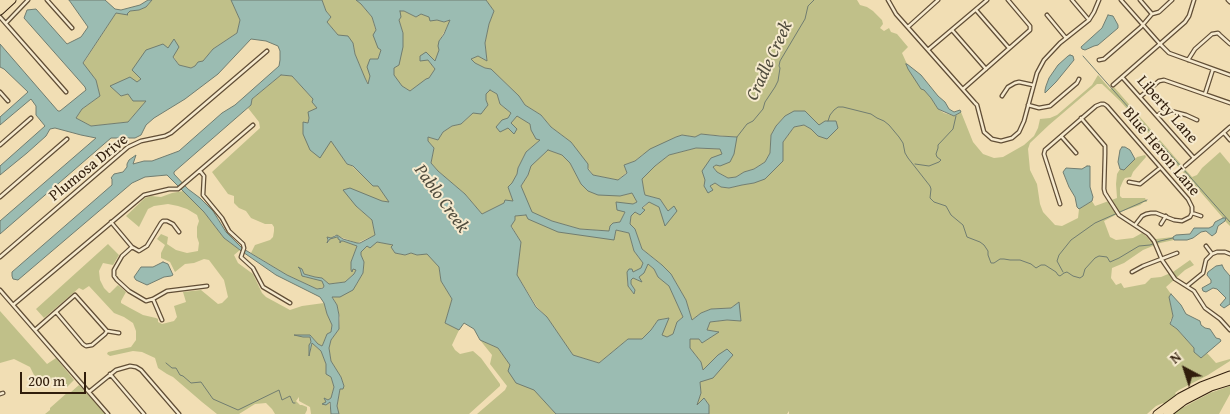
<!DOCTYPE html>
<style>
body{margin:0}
#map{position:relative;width:1230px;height:414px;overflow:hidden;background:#f1deb4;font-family:"Gentium Book Plus",serif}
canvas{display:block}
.north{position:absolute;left:1160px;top:344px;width:50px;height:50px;-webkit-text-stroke:4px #f6eace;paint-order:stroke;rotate:320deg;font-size:14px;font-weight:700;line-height:20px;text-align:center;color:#311e0c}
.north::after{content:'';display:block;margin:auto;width:18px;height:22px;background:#311e0c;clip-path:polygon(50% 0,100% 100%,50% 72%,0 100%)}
.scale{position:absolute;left:20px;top:372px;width:66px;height:22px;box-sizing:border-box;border:2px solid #311e0c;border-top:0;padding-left:6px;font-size:15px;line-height:18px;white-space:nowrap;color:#311e0c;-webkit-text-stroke:4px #f6eace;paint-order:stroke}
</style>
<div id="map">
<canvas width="1230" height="414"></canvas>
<div class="north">N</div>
<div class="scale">200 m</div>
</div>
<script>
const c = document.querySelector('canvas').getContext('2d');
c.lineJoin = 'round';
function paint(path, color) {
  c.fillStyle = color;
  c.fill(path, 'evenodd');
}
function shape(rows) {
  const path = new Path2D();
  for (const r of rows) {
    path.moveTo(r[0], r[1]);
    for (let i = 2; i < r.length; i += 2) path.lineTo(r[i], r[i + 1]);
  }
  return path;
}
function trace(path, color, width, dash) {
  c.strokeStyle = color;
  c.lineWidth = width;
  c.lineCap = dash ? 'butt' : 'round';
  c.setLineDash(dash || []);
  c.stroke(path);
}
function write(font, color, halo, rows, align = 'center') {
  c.font = font + ' "Gentium Book Plus",serif';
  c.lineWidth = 4;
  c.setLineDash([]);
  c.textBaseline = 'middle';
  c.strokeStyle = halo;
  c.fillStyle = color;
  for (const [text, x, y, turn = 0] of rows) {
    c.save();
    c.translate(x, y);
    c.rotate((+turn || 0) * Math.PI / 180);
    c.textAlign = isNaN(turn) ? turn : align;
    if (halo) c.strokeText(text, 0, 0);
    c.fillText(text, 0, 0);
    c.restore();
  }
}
paint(shape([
 [152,0,231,0,240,20,237,33,213,49,203,62,191,68,179,65,168,48,133,70,142,79,137,82,111,86,121,96,128,94,147,100,128,122,91,126,76,118,82,109,100,96,96,80,83,64,116,13,127,14,130,11,139,10,146,7],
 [322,0,356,0,361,4,372,17,381,50,378,59,370,76,369,84,365,78,355,54,353,43,338,35,327,22,331,17,326,11],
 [486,0,857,0,860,5,867,7,873,11,882,20,883,24,880,28,884,31,889,28,891,32,897,34,908,47,902,53,907,64,906,64,908,69,931,98,938,109,944,113,954,116,961,112,973,142,983,154,994,158,1003,157,1024,145,1034,136,1038,128,1040,119,1050,118,1057,115,1092,85,1098,75,1110,89,1114,87,1192,177,1197,175,1202,168,1220,152,1230,164,1230,226,1225,221,1226,218,1223,218,1198,189,1120,101,1102,84,1097,84,1049,125,1030,143,1028,149,1030,170,1037,184,1040,204,1043,212,1055,225,1062,226,1078,218,1079,209,1092,201,1095,206,1117,198,1116,184,1117,174,1120,169,1124,170,1137,157,1145,155,1146,157,1133,172,1131,177,1125,178,1123,181,1120,188,1120,196,1122,198,1145,198,1147,202,1144,202,1140,205,1123,211,1104,221,1110,237,1116,240,1133,238,1142,233,1146,236,1150,241,1156,239,1173,237,1174,240,1160,243,1143,250,1124,263,1112,268,1111,278,1116,285,1121,283,1124,288,1145,284,1151,278,1161,277,1173,272,1190,260,1194,265,1185,270,1166,287,1171,294,1169,297,1173,316,1170,321,1170,324,1177,329,1194,348,1201,358,1207,353,1216,363,1230,359,1230,361,1208,375,1179,390,1175,393,1184,407,1210,393,1230,386,1230,394,1219,414,1171,414,1163,403,1156,406,1147,414,789,414,789,411,787,414,709,414,709,405,704,398,696,406,701,393,700,382,718,355,703,370,701,362,690,348,690,338,699,339,702,343,718,332,707,330,710,322,727,320,741,321,738,303,731,308,711,309,701,313,692,320,686,300,671,274,662,265,642,249,635,229,630,224,631,216,635,212,640,215,642,209,649,202,668,211,660,199,645,195,644,191,642,179,655,166,669,155,696,148,720,149,723,155,711,158,704,186,710,186,715,183,721,187,729,188,742,185,754,183,783,161,783,142,794,127,804,125,811,129,818,136,819,125,805,111,785,116,776,126,771,135,770,153,765,162,754,169,744,172,736,177,728,178,717,172,713,167,716,165,737,137,701,134,695,137,682,135,676,137,642,155,635,161,624,165,627,172,618,180,593,175,571,142,551,127,541,115,525,105,519,96,491,69,485,68,475,63,471,59,478,56,487,61,485,43,489,24,494,11],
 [400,11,404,11,416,17,421,14,444,22,451,20,439,41,439,50,435,62,428,60,435,69,429,78,410,91,402,86,393,75,394,68,403,33,399,20],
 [281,75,292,76,313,99,317,108,309,118,308,123,304,122,331,140,347,164,352,166,373,186,378,185,390,203,382,201,356,206,372,220,375,235,357,243,335,235,331,238,327,237,328,243,330,239,337,237,340,240,357,246,351,262,351,270,353,269,356,270,354,274,345,282,329,284,322,278,315,277,304,274,302,269,300,269,301,274,305,277,320,280,322,281,325,286,323,287,317,289,287,275,251,253,255,245,270,240,273,237,274,231,274,227,272,224,265,224,251,218,246,211,239,208,234,203,234,196,228,194,212,172,260,128,259,122,248,108,251,105,252,99],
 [490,90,497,94,500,104,511,113,508,118,508,128,513,133,511,123,517,115,530,124,531,130,540,140,526,152,518,168,517,174,512,184,508,187,513,201,504,203,482,214,465,194,438,171,431,163,434,148,428,141,428,137,438,140,443,132,452,126,461,124,473,113,488,105,486,100,486,94],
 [548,150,562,155,570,163,581,184,620,196,632,193,637,202,633,204,626,204,625,211,620,222,613,223,610,226,609,231,580,229,552,221,531,212,521,186,528,175,530,166],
 [183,191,204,212,224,238,240,250,234,255,238,263,253,274,262,293,266,297,290,310,302,306,324,303,327,314,332,325,331,332,327,334,323,344,322,346,318,344,310,335,296,335,303,337,310,337,311,342,310,354,312,343,321,351,326,364,326,370,331,377,334,387,331,398,328,400,325,399,329,402,331,414,311,414,310,407,299,401,299,397,296,401,300,405,302,405,307,407,307,410,305,414,275,414,272,409,266,403,255,404,239,414,217,414,202,402,173,377,167,374,158,368,155,358,142,352,133,351,110,356,107,354,108,352,131,347,136,340,136,331,133,323,124,317,114,313,89,286,83,290,79,288,44,318,36,309,108,244,119,255,113,265,103,263,99,271,100,280,104,288,109,293,110,293,118,285,126,292,121,301,121,303,130,308,143,315,156,318,158,319,158,322,162,324,174,321,177,317,174,306,186,302,183,292,201,290,218,304,222,303,228,297,224,280,209,260,204,259,194,263,185,264,175,272,170,262,161,258,161,253,165,245,157,239,161,234,168,237,167,244,176,250,187,253,198,251,199,243,197,237,197,227,199,221,197,215,187,209,178,206,168,204,154,206,148,209,139,227,126,216,145,198,151,196,161,197,172,193],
 [526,215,547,227,614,239,616,230,629,233,634,251,643,263,642,268,628,275,627,280,628,286,634,294,635,290,631,284,631,280,633,278,641,281,639,277,648,264,654,269,658,277,669,285,683,317,677,322,673,334,667,337,661,336,668,318,658,320,651,330,642,339,628,339,599,363,573,355,547,317,537,307,517,275,521,242,511,225,515,220,515,216],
 [377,242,393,245,391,247,395,253,405,255,411,253,417,255,427,253,439,267,441,281,452,299,445,323,459,330,452,345,455,350,460,354,473,351,481,358,500,384,500,386,469,414,339,414,337,406,340,389,344,386,341,377,331,361,329,348,331,340,339,329,340,318,337,305,332,296,356,285,363,273,364,262,361,255,361,252,368,245],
 [0,311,47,364,56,358,74,380,66,388,56,382,41,379,34,375,30,367,14,359,0,363],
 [480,340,498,348,510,365,516,382,534,389,556,414,477,414,505,390,507,386,490,364,492,355],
 [79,385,106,414,45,414,50,410,50,408,68,392,71,392]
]), '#c0c089');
const water = shape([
 [69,0,105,0,115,9,121,10,140,5,148,0,152,0,146,7,139,10,130,11,127,14,128,15,116,13,83,63,96,80,100,96,82,109,76,118,91,126,128,122,146,101,133,101,128,94,121,96,110,86,130,77,137,82,141,79,132,70,146,50,163,44,168,48,174,39,179,47,173,57,179,65,191,68,195,66,198,62,203,61,213,49,237,33,240,20,231,0,322,0,326,11,331,17,327,22,338,35,348,36,353,43,355,54,365,78,368,84,370,76,367,67,370,59,378,59,381,50,378,48,373,35,376,30,372,17,361,4,356,0,486,0,494,11,489,24,485,43,487,61,478,56,471,59,475,63,485,68,491,69,519,96,525,105,541,115,551,127,571,142,588,164,588,169,593,175,618,180,627,173,624,165,635,161,650,149,676,137,682,135,695,137,701,134,720,136,737,137,734,154,730,162,720,166,716,165,713,167,717,172,728,178,736,177,744,172,754,169,765,162,770,153,771,135,776,126,785,116,794,111,805,111,819,125,825,121,836,121,838,128,827,139,818,136,811,129,804,125,794,127,783,142,783,161,765,179,754,183,742,185,729,188,721,187,715,183,710,186,713,190,708,193,704,186,705,180,702,171,711,158,722,154,720,149,696,148,669,155,655,166,642,179,644,191,645,195,660,199,668,211,674,206,677,211,665,226,659,207,649,202,642,208,645,210,640,215,635,212,631,216,630,224,635,229,642,249,662,265,671,274,686,300,692,320,701,313,711,309,731,308,739,302,741,321,727,320,710,322,707,330,719,332,702,343,699,339,690,339,690,348,701,362,703,370,718,355,727,349,733,355,713,378,700,382,701,393,697,405,704,398,709,405,709,414,556,414,534,390,516,383,508,371,510,365,498,348,480,340,474,329,464,323,459,330,445,323,452,299,441,281,439,267,427,254,417,255,411,253,405,255,395,253,391,247,393,245,377,242,370,248,367,246,361,252,361,255,364,262,363,273,356,285,353,290,340,297,332,297,337,305,339,315,339,329,331,340,329,348,331,361,341,377,344,386,343,389,340,389,337,406,339,414,331,414,330,402,326,405,322,404,326,402,324,398,328,400,331,398,334,387,331,377,326,374,326,364,321,351,312,343,309,356,309,345,311,342,310,337,303,337,294,335,310,335,318,344,322,346,323,344,327,334,331,332,332,325,327,314,324,303,320,297,276,275,240,250,224,238,204,212,167,175,145,177,132,183,18,280,13,279,12,276,12,272,112,185,112,179,111,178,114,174,123,172,127,167,127,164,129,160,136,155,133,164,144,161,152,161,179,151,222,113,235,105,279,66,280,60,280,51,278,46,266,41,251,39,218,74,185,99,154,118,146,125,141,135,135,138,111,138,0,234,0,221,96,138,81,135,55,128,50,129,46,136,27,153,0,175,0,166,45,126,36,115,36,106,31,99,0,125,0,117,28,92,4,69,0,67,0,44,58,111,60,111,86,90,85,87,24,18,27,10,36,9,67,44,81,37,88,27,69,0],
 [400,11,404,11,416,17,421,14,429,17,430,21,437,20,444,22,450,20,444,34,439,41,438,46,439,50,435,61,426,52,420,56,420,61,428,60,435,69,429,78,426,79,410,91,402,86,394,75,394,68,399,65,403,47,403,33,399,20,401,17,400,11],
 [281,75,292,76,313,99,312,102,317,108,308,112,309,118,308,123,303,122,303,134,310,150,320,158,331,141,347,164,353,166,373,186,378,186,389,202,382,201,350,188,343,190,356,206,372,220,375,235,360,243,357,243,343,239,337,235,331,238,327,237,328,240,327,243,330,239,337,237,338,237,338,239,340,240,340,243,341,241,343,241,357,246,351,262,351,270,352,272,353,269,356,270,354,274,345,282,329,284,322,278,315,277,304,274,302,269,298,267,300,269,302,276,322,281,324,286,323,288,317,289,287,275,242,248,226,232,213,211,200,198,188,189,174,174,174,172,251,105,252,99,281,75],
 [490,90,497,94,500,104,511,113,508,118,502,120,496,127,500,132,508,128,514,134,517,129,511,123,517,116,530,124,531,130,536,139,540,140,526,152,518,168,517,174,512,183,508,187,513,201,505,200,504,203,482,214,465,194,438,171,431,163,434,148,428,141,428,137,438,140,443,132,452,126,461,124,473,113,481,114,488,105,486,100,486,94,490,90],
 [548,150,562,155,570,163,581,184,588,191,598,195,620,196,632,193,637,202,633,204,616,202,617,210,625,212,620,222,613,223,610,226,609,231,580,229,552,221,532,212,521,186,528,175,531,166,548,150],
 [526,215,528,219,558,232,614,240,616,230,629,233,634,251,643,263,641,268,633,272,632,269,629,269,627,272,628,286,634,294,635,290,631,284,631,280,633,278,642,282,639,277,644,273,648,264,654,269,658,277,669,286,683,317,677,322,673,334,667,337,662,335,669,318,658,320,651,330,642,339,628,339,599,363,573,355,547,317,536,307,517,275,521,242,511,226,515,220,515,216,526,215],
 [1108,15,1113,16,1118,25,1118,28,1098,45,1094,46,1085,50,1082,49,1081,47,1102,28,1108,15],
 [1070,55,1073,56,1074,60,1056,82,1045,93,1045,90,1046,86,1049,78,1058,65,1068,56,1070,55],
 [906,64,907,64,921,75,938,96,945,102,949,109,954,112,960,110,961,112,954,116,938,109,931,98,924,90,921,89,908,69,906,64],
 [1122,147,1125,147,1130,150,1135,159,1124,170,1120,169,1118,162,1120,150,1122,147],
 [1087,166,1090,166,1090,187,1093,197,1092,201,1079,209,1077,207,1075,197,1069,187,1063,172,1066,168,1082,169,1087,166],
 [1223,218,1226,218,1225,221,1218,226,1216,233,1212,236,1206,231,1201,232,1193,238,1187,240,1174,240,1173,238,1173,237,1176,235,1190,234,1194,228,1209,228,1213,226,1215,222,1223,218],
 [163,262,168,264,173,275,171,276,164,277,147,285,136,280,134,277,141,267,153,267,163,262],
 [1222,265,1224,269,1230,276,1230,304,1224,308,1220,305,1226,298,1217,289,1213,288,1206,292,1203,291,1202,288,1211,283,1211,280,1207,275,1208,272,1216,266,1222,265],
 [1171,294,1181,305,1186,314,1200,321,1201,325,1205,328,1210,329,1216,338,1220,339,1221,341,1201,358,1194,352,1194,348,1177,329,1170,324,1173,316,1169,297,1171,294]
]);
paint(water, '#9bbcb2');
trace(water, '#717d70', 1);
trace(shape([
 [1083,56,1230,222],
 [828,121,830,115,834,110,838,107,843,107,871,114,877,118,884,121,889,125,899,137,903,143,905,153,908,158,930,186,931,189,930,198,934,202,946,206,951,215,963,225,967,237,980,242,984,245,988,251,988,255,991,263,994,263,1000,259,1004,259,1010,260,1020,260,1031,264,1036,268,1041,265,1045,265,1056,272,1058,275,1060,276,1064,273,1067,272,1073,276,1080,278,1083,276,1085,269,1095,258,1099,256,1107,257,1110,262,1119,258,1139,246,1150,245,1160,241,1173,238],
 [737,137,747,124,753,121,763,109,765,102,775,87,778,81,780,68,779,66,780,61,805,19,808,6,814,0],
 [915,164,929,166,939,162,941,160,937,157,936,154,938,148,938,145,953,129,956,116],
 [1063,272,1057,261,1059,255,1071,240,1095,223,1147,200],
 [166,363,172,368,176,368,180,375,183,376,191,383,201,382,213,399,238,410,279,390,282,400,290,396,293,403,295,403]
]), '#717d70', 1);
const street = shape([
 [47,0,72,28],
 [888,0,896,14,975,103,977,105,984,132,992,139,1001,141,1012,138,1019,132,1024,121,1037,73,1044,60,1060,43,1089,20,1094,12,1099,0],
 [1072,0,1089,20],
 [1121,0,1160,44,1169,53,1230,75],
 [1140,0,1152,14],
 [1228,0,1230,2],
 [976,10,1009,48],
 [1047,15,1066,38],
 [0,17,66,92],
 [6,23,28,0],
 [908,27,938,0],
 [952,30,986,69],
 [929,49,987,0],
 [1099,60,1104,59,1141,27,1152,14,1159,12,1172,0],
 [1188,60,1195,49,1212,34,1218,33,1220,35,1230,44],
 [1122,77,1194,158],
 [1113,85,1185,22,1189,16,1194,0],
 [963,89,1030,30,1030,26,1008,0],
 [0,92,8,101],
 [1205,94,1213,69],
 [1002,96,1008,87,1015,83,1019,82,1033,85],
 [1140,97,1159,81,1164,80,1230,103],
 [1028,105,1039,108,1050,106,1077,83,1079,79],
 [1157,116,1162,112,1167,110,1186,115,1197,120],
 [1081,118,1105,146,1105,154,1104,189,1105,193,1119,215,1148,234,1154,241,1162,260,1175,279,1194,291,1205,308,1220,319,1230,330],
 [1224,133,1230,140],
 [1061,136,1076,153],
 [0,145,31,118],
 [1185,166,1230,127],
 [200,171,204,176,203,195,222,218,229,231,243,244,244,248,241,257,242,258,253,268,263,287,290,303],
 [1129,182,1140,184,1160,168],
 [0,197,67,139],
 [1060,204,1044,154,1045,150,1096,106,1101,104,1104,104,1107,106,1188,199,1192,207,1192,213,1190,217,1182,221,1174,220,1156,213,1151,213,1146,214,1142,216,1135,225],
 [1192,213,1201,216],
 [111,222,132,247,139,251,147,246,161,223,163,221,167,221,173,224,179,232],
 [1161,224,1166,216],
 [1206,246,1212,254],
 [132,247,122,256,114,270,114,276,117,280,129,291,146,301,153,299,167,291,207,286],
 [0,257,128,147,141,141,165,136,171,133,267,51],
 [1132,272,1143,266,1177,253],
 [1187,286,1203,273,1206,260,1212,254,1217,252,1225,252,1230,254],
 [0,290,108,414],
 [153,299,162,320],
 [13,305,144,195,169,189,178,189,253,125],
 [56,312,83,344,86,346,92,345,105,334,107,331],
 [35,330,75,295,107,331,119,333],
 [110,374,144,414],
 [89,392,116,370,130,366,136,367,141,370,179,414],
 [0,394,3,393]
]);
const highway = shape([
 [0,3,3,0],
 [0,11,12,0],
 [1157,414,1180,397,1201,386,1230,375],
 [1167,414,1184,401,1211,387,1230,381]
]);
trace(street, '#614e36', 5);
trace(highway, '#311e0c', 9);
trace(street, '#f6eace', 2.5);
trace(highway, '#f1deb4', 7);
write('16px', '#311e0c', '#f6eace', [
 ["Liberty Lane",1167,110,49],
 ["Blue Heron Lane",1161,152,50],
 ["Plumosa Drive",89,168,-39]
]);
write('italic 18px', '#514d3e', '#f6eace', [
 ["Cradle Creek",770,61,-65],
 ["Pablo Creek",441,199,54]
]);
</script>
